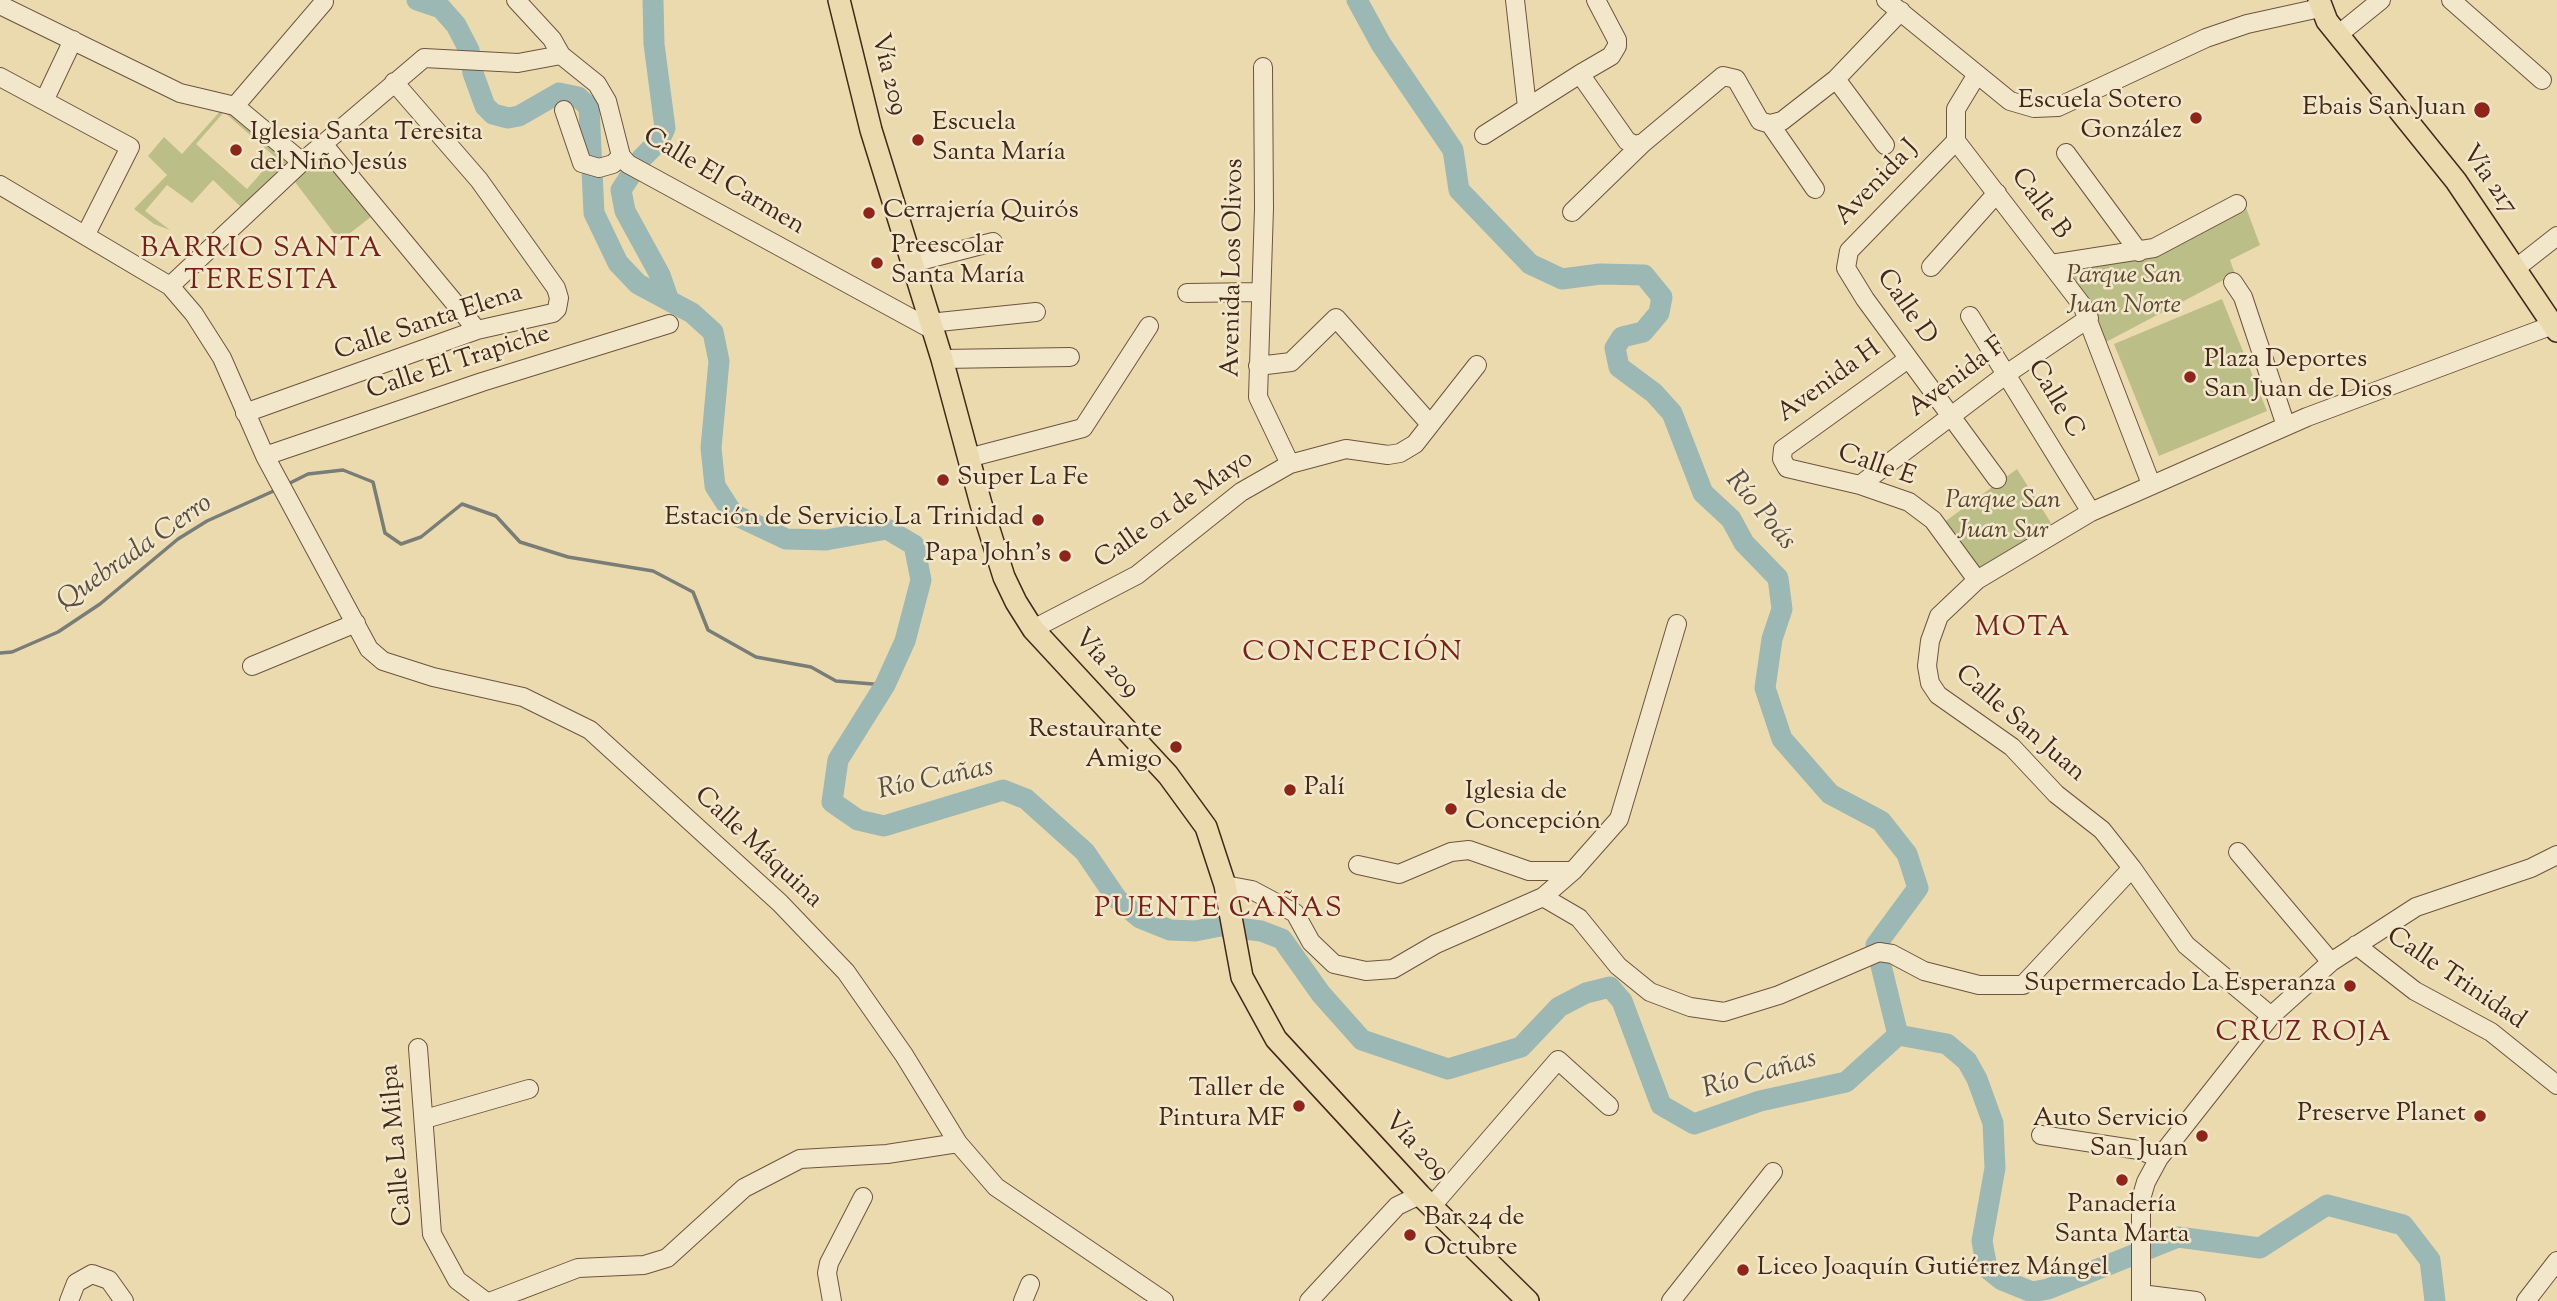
<!DOCTYPE html>
<meta charset="utf-8">
<style>
body{margin:0}
canvas{display:block;background:#ebdaae}
</style>
<canvas width="2557" height="1301"></canvas>
<script>
const c = document.querySelector('canvas').getContext('2d');
c.lineJoin = 'round';
function paint(path, color) {
  c.fillStyle = color;
  c.fill(path, 'evenodd');
}
function shape(rows) {
  const path = new Path2D();
  for (const r of rows) {
    path.moveTo(r[0], r[1]);
    for (let i = 2; i < r.length; i += 2) path.lineTo(r[i], r[i + 1]);
  }
  return path;
}
function trace(path, color, width, dash) {
  c.strokeStyle = color;
  c.lineWidth = width;
  c.lineCap = dash ? 'butt' : 'round';
  c.setLineDash(dash || []);
  c.stroke(path);
}
function write(font, color, halo, rows, align = 'center') {
  c.font = font + ' "Sorts Mill Goudy",serif';
  c.lineWidth = 5;
  c.setLineDash([]);
  c.textBaseline = 'middle';
  c.strokeStyle = halo;
  c.fillStyle = color;
  for (const [text, x, y, turn = 0] of rows) {
    c.save();
    c.translate(x, y);
    c.rotate((+turn || 0) * Math.PI / 180);
    c.textAlign = isNaN(turn) ? turn : align;
    if (halo) c.strokeText(text, 0, 0);
    c.fillText(text, 0, 0);
    c.restore();
  }
}
paint(shape([
 [223,108,293,161,244,210,213,180,192,203,167,185,145,211,170,230,154,224,134,209,167,175,148,156,164,137,182,154],
 [224,112,275,157,247,189,196,144],
 [323,154,372,216,340,241,295,182],
 [2245,205,2260,245,2230,260,2235,274,2106,342,2085,294,2068,275,2070,269,2146,255],
 [2222,299,2267,411,2159,456,2114,344],
 [2017,469,2051,523,1978,571,1943,523]
]), '#bcbe88');
trace(shape([
 [288,484,308,474,343,470,373,482,385,533,401,544,421,537,462,504,496,516,520,542,568,557,653,571,693,592,708,630,756,657,811,667,836,681,885,685],
 [0,653,12,652,58,632,100,604,178,539,207,521,278,489]
]), '#787e77', 3.5);
trace(shape([
 [417,0,441,8,456,25,469,50,473,73,485,106,493,114,508,118,519,116,559,93,578,97,589,107,594,213,618,263,638,284,692,313,713,332,719,361,711,448,715,486,733,514,786,539,826,540,887,529,914,545,921,580,905,641,885,685,838,760,832,802,858,820,884,826,1003,790,1026,799,1085,852,1117,899,1140,918,1170,930,1195,931,1220,926,1261,931,1282,939,1321,994,1362,1040,1448,1069,1521,1047,1559,1007,1586,993,1610,987,1622,1001,1661,1105,1694,1124,1760,1101,1846,1082,1898,1035],
 [653,0,654,44,665,128,659,141,642,158,621,190,625,211,660,275,668,298],
 [1357,0,1381,44,1453,150,1459,190,1530,264,1562,279,1600,274,1644,275,1662,297,1659,313,1643,332,1622,337,1615,348,1619,367,1654,393,1672,413,1703,493,1731,519,1744,543,1778,578,1782,609,1772,639,1765,688,1782,739,1830,794,1881,821,1907,854,1918,888,1876,945,1898,1035],
 [1898,1035,1947,1044,1967,1061,1977,1079,1993,1123,1995,1168,1982,1241,1987,1268,2002,1280,2032,1292,2048,1289,2178,1237,2260,1248,2327,1205,2403,1225,2430,1260,2435,1301]
]), '#9cb8b5', 21);
const minor = shape([
 [516,0,552,39,561,55,597,84,607,101,621,156,628,164,931,329],
 [1515,0,1527,107],
 [1886,0,2010,101,2034,108,2058,107,2206,38,2247,24,2320,8],
 [2451,0,2542,80],
 [0,5,180,93,235,106,302,162],
 [2339,34,2381,0],
 [1263,67,1264,208,1258,397,1290,464],
 [1580,74,1611,56,1617,46,1617,40,1596,0],
 [1976,76,1956,109,1956,141,2082,305,2151,484],
 [0,77,130,147,86,234],
 [1836,79,1885,145],
 [45,99,73,40],
 [235,106,324,2],
 [564,110,582,163,599,168,613,164,621,156],
 [1770,124,1815,189],
 [1484,135,1580,74,1627,141,1635,145,1643,143],
 [1956,141,1849,251,1846,268,1865,299,1997,479],
 [323,144,477,330],
 [2066,153,2139,252],
 [0,185,170,286,194,314,222,358,265,456,369,649,383,661,433,677,523,697,590,730,780,903,846,972,904,1055,958,1143,996,1187,1164,1301],
 [1572,212,1643,143,1723,76,1736,79,1760,121,1770,124,1782,121,1836,79,1901,11],
 [912,263,993,242],
 [2051,264,2154,248,2237,204],
 [1931,267,1997,193],
 [2515,269,2557,236],
 [2233,282,2243,297,2286,426],
 [170,286,302,162,424,58,518,63,561,55],
 [1187,293,1261,292],
 [1970,316,2091,512],
 [929,323,1036,312],
 [942,359,1070,357],
 [1908,359,1783,449,1782,459,1787,468,1860,485,1909,502,1933,520,1977,580],
 [1258,366,1291,362,1336,318,1430,424],
 [245,413,477,330,553,313,557,309,559,298,556,288,479,180,394,82],
 [265,456,482,382,669,324],
 [968,458,1083,428,1149,326],
 [1860,485,2008,373,2089,318],
 [1033,629,1137,575,1241,492,1290,464,1346,449,1388,455,1400,453,1415,444,1477,365],
 [252,666,356,623],
 [2238,852,2331,962],
 [1358,865,1399,874,1451,852,1469,850,1529,871,1573,871],
 [1225,885,1252,890,1295,913,1311,942,1334,964,1366,971,1393,969,1436,944,1543,897,1573,871,1619,819,1677,624],
 [1543,897,1579,918,1618,966,1650,992,1690,1007,1724,1012,1779,995,1879,952,1892,954,1924,971,1979,985,2023,985,2132,868],
 [2356,945,2415,991,2491,1032,2557,1085],
 [2271,1016,2186,945,2132,868,2102,830,2056,794,2012,747,1938,695,1930,683,1927,666,1930,641,1939,616,1977,580,2091,512,2307,417,2553,325],
 [418,1048,432,1234,457,1280,485,1301],
 [425,1119,529,1089],
 [2041,1135,2139,1150,2159,1158],
 [1431,1207,1558,1060,1609,1106],
 [2141,1294,2196,1301],
 [69,1301,76,1283,92,1274,109,1280,124,1301],
 [492,1301,578,1268,644,1265,667,1258,744,1188,800,1159,887,1154,958,1143],
 [832,1301,827,1273,829,1263,863,1197],
 [1023,1301,1030,1284],
 [1309,1301,1397,1206,1420,1195],
 [1671,1301,1773,1172],
 [2141,1301,2141,1199,2146,1182,2159,1158,2271,1016,2331,962,2416,907,2531,868,2557,855],
 [2526,1301,2557,1261]
]);
const major = shape([
 [839,0,871,130,942,359,981,504,1004,577,1016,602,1033,629,1168,775,1206,827,1225,885,1242,977,1276,1039,1420,1195,1528,1301],
 [2319,0,2327,21,2456,181,2557,331]
]);
trace(minor, '#6d543f', 20);
trace(major, '#43281a', 24);
trace(minor, '#f2e7ca', 18);
trace(major, '#ebdaae', 21);
for (const [x, y, r, color] of [
 [2482,110,9,"#8f2418"],
 [2196,118,7,"#8f2418"],
 [918,140,7,"#8f2418"],
 [236,150,7,"#8f2418"],
 [869,213,7,"#8f2418"],
 [877,263,7,"#8f2418"],
 [2190,377,7,"#8f2418"],
 [943,480,7,"#8f2418"],
 [1038,520,7,"#8f2418"],
 [1065,556,7,"#8f2418"],
 [1176,747,7,"#8f2418"],
 [1290,790,7,"#8f2418"],
 [1451,809,7,"#8f2418"],
 [2350,986,7,"#8f2418"],
 [1299,1106,7,"#8f2418"],
 [2480,1116,7,"#8f2418"],
 [2202,1136,7,"#8f2418"],
 [2122,1180,7,"#8f2418"],
 [1410,1235,7,"#8f2418"],
 [1743,1270,7,"#8f2418"]
]) {
  const dot = new Path2D();
  dot.arc(x, y, r, 0, 2 * Math.PI);
  c.fillStyle = color;
  c.fill(dot);
  trace(dot, '#f2e7ca', 2.5);
}
write('26px', '#43281a', '#f2e7ca', [
 ["Vía 209",887,75,76],
 ["Vía 217",2488,181,55],
 ["Calle El Carmen",723,183,31],
 ["Avenida J",1878,184,-46],
 ["Calle B",2039,205,53],
 ["Avenida Los Olivos",1235,268,-89],
 ["Calle D",1905,308,55],
 ["Calle Santa Elena",429,324,-18],
 ["Calle El Trapiche",459,364,-18],
 ["Avenida F",1958,379,-37],
 ["Avenida H",1830,383,-36],
 ["Calle C",2054,400,59],
 ["Calle E",1876,467,19],
 ["Calle 01 de Mayo",1175,511,-35],
 ["Vía 209",1105,665,47],
 ["Calle San Juan",2019,725,41],
 ["Calle Máquina",757,849,43],
 ["Calle Trinidad",2455,980,34],
 ["Calle La Milpa",399,1145,-95],
 ["Vía 209",1415,1148,47]
]);
write('26px', '#43281a', '#f2e7ca', [
 ["Escuela Sotero",2182,103,"right"],
 ["González",2182,133,"right"],
 ["Ebais San Juan",2466,110,"right"],
 ["Escuela",932,125],
 ["Santa María",932,155],
 ["Iglesia Santa Teresita",250,135],
 ["del Niño Jesús",250,165],
 ["Cerrajería Quirós",883,213],
 ["Preescolar",891,248],
 ["Santa María",891,278],
 ["Plaza Deportes",2204,362],
 ["San Juan de Dios",2204,392],
 ["Super La Fe",957,480],
 ["Estación de Servicio La Trinidad",1024,520,"right"],
 ["Papa John's",1051,556,"right"],
 ["Restaurante",1162,732,"right"],
 ["Amigo",1162,762,"right"],
 ["Palí",1304,790],
 ["Iglesia de",1465,794],
 ["Concepción",1465,824],
 ["Supermercado La Esperanza",2336,986,"right"],
 ["Taller de",1285,1091,"right"],
 ["Pintura MF",1285,1121,"right"],
 ["Preserve Planet",2466,1116,"right"],
 ["Auto Servicio",2188,1121,"right"],
 ["San Juan",2188,1151,"right"],
 ["Panadería",2122,1207,"center"],
 ["Santa Marta",2122,1237,"center"],
 ["Bar 24 de",1424,1220],
 ["Octubre",1424,1250],
 ["Liceo Joaquín Gutiérrez Mángel",1757,1270]
], 'left');
write('italic 26px', '#5b4630', '#f2e7ca', [
 ["Parque San",2124,278],
 ["Juan Norte",2124,308],
 ["Parque San",2003,503],
 ["Juan Sur",2003,533]
]);
c.letterSpacing = '2px';
write('28px', '#7a1f14', '#f2e7ca', [
 ["BARRIO SANTA",262,251],
 ["TERESITA",262,283],
 ["MOTA",2023,630],
 ["CONCEPCIÓN",1353,655],
 ["PUENTE CAÑAS",1219,911],
 ["CRUZ ROJA",2304,1035]
]);
c.letterSpacing = '0px';
write('italic 28px', '#594c41', '#f2e7ca', [
 ["Río Poás",1759,512,50],
 ["Quebrada Cerro",136,554,-35],
 ["Río Cañas",936,781,-12],
 ["Río Cañas",1760,1076,-16]
]);
</script>
